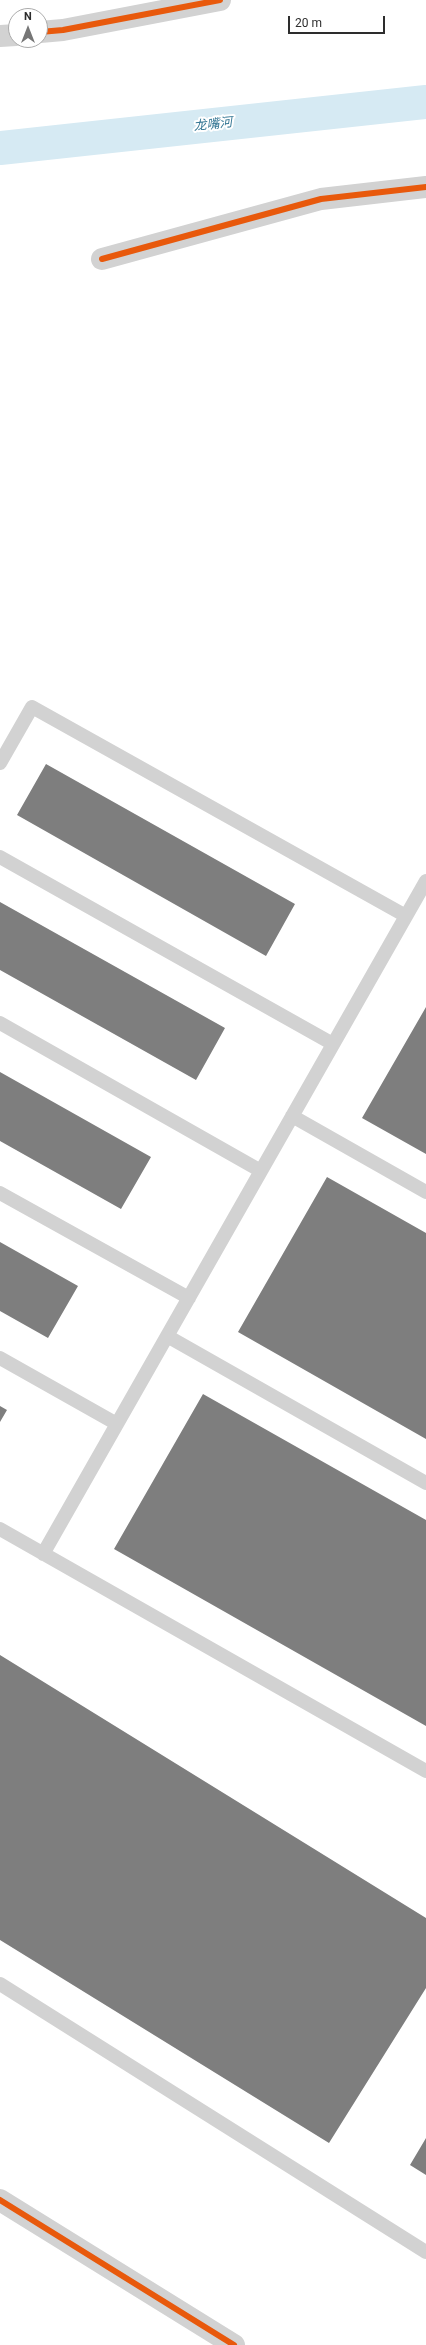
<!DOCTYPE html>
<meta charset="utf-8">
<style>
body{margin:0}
#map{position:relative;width:426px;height:2345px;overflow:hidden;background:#fff;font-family:Roboto,sans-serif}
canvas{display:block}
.north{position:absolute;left:8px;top:8px;width:40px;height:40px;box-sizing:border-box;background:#fff;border:1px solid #ababab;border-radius:50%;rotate:0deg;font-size:11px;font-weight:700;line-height:16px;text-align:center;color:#2d2d2d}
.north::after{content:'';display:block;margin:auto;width:14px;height:18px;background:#767676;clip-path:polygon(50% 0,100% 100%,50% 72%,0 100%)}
.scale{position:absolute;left:288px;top:16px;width:97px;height:18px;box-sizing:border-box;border:2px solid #2d2d2d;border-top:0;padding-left:5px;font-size:12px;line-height:14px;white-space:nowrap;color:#2d2d2d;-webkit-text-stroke:3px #fff;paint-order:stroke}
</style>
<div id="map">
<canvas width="426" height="2345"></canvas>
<div class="north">N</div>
<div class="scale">20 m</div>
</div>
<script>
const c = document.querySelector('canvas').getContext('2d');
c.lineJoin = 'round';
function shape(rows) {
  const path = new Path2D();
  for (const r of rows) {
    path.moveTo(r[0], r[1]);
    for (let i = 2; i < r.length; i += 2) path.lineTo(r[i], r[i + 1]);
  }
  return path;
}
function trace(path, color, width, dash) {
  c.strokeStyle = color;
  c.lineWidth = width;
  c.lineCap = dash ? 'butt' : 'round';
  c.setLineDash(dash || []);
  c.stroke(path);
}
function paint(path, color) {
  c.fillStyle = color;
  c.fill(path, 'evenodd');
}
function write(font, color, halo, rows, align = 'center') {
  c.font = font + ' Roboto,"Noto Sans SC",sans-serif';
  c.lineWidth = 4;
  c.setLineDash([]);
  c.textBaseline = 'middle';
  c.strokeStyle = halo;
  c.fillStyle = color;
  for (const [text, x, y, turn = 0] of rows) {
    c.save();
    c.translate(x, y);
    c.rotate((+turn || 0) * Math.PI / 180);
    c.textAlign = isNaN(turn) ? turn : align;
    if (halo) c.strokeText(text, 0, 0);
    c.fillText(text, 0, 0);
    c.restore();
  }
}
trace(shape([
 [0,148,426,102]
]), '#d6eaf3', 34);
paint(shape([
 [46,764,295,904,266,956,17,815],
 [0,902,225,1028,196,1080,0,970],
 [426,1007,426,1154,362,1118],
 [0,1072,151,1157,121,1209,0,1141],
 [327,1177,426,1233,426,1439,238,1332],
 [0,1242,78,1286,48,1338,0,1311],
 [203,1394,426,1520,426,1726,114,1549],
 [0,1406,7,1410,0,1422],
 [0,1655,426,1918,426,1988,329,2143,0,1940],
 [426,2138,426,2175,410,2165]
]), '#7e7e7e');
trace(shape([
 [0,763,32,707,406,916],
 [0,857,333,1044],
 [0,1023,261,1171],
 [292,1116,426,1192],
 [0,1193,189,1298],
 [167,1336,426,1483],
 [0,1358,117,1424],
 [0,1529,426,1771],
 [43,1554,426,881],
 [0,1984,426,2252]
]), '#d2d2d2', 14);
trace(shape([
 [40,32,63,30,220,0],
 [0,36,16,35],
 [102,259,321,199,426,187],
 [0,2200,234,2345]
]), '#d2d2d2', 22);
trace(shape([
 [40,32,63,30,220,0],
 [102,259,321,199,426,187],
 [0,2200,234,2345]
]), '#e8590c', 6);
write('italic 13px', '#367895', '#fff', [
 ["龙嘴河",213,125,-6]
]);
</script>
